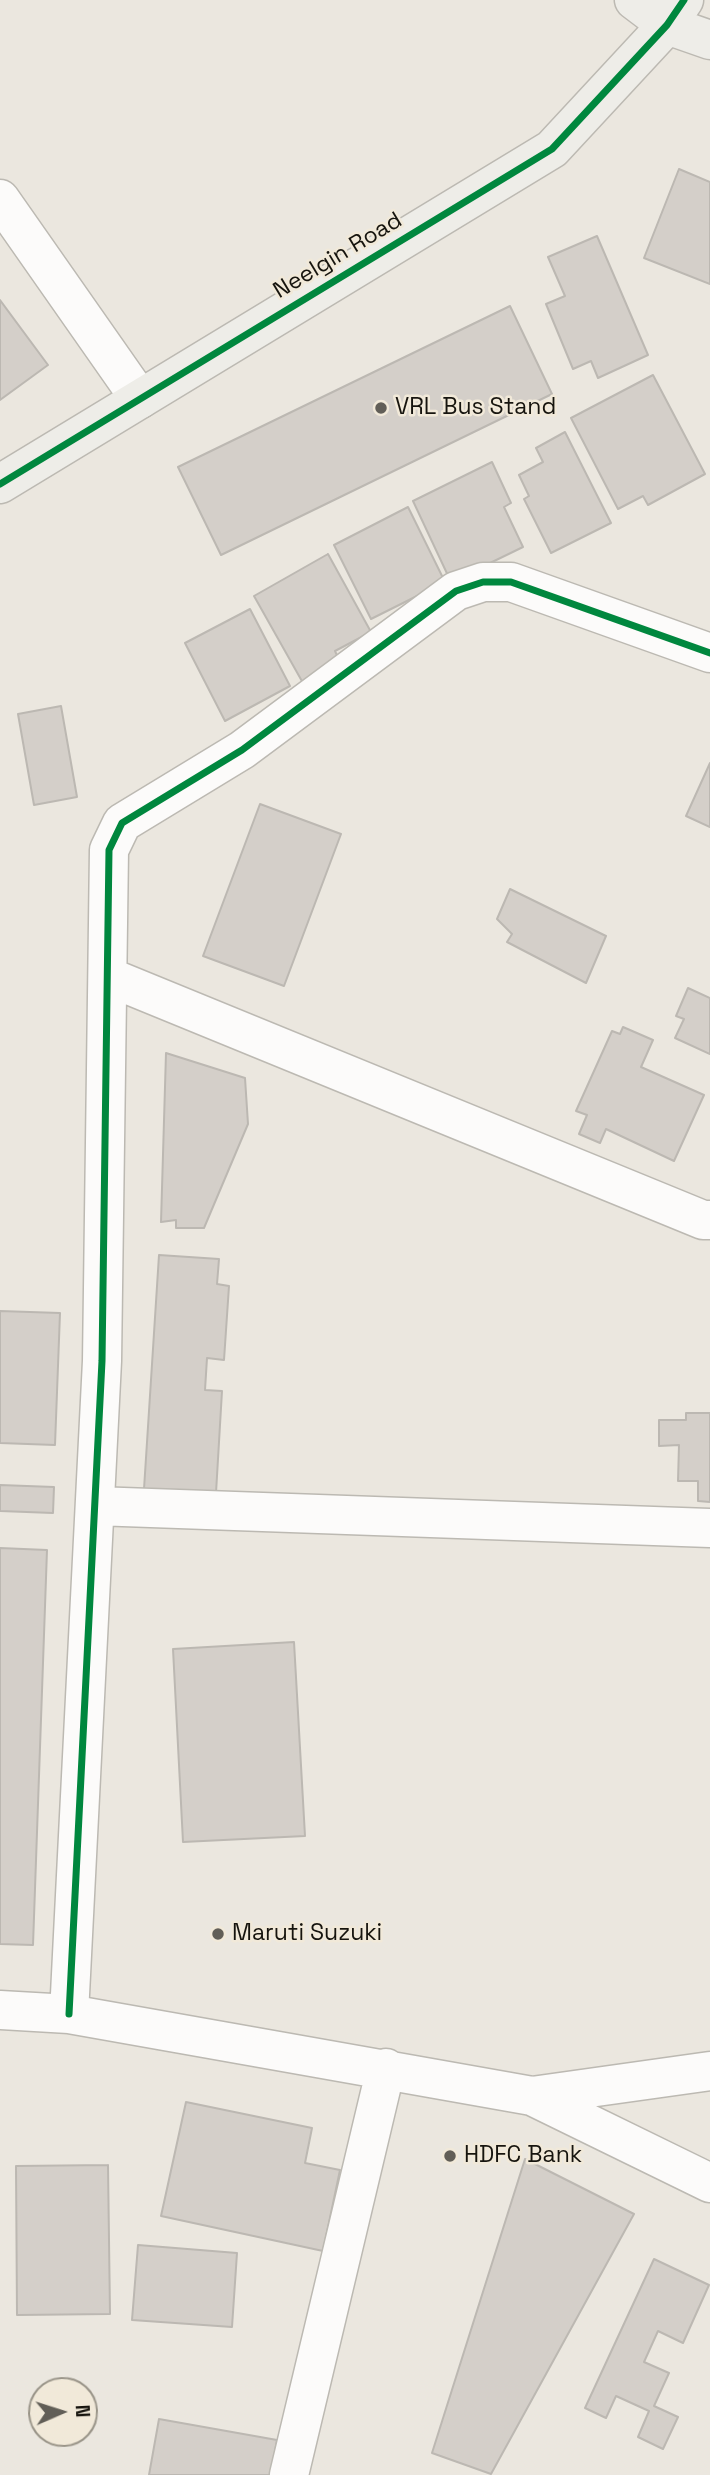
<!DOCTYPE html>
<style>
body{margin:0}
#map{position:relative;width:710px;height:2475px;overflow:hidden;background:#ebe7df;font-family:"Space Grotesk",sans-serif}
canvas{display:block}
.north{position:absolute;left:28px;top:2377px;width:70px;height:70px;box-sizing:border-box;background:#f1e9d9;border:2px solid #999488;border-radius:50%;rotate:87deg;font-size:19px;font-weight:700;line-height:28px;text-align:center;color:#16140e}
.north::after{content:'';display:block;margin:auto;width:24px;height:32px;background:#615e57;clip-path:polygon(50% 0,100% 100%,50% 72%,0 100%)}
</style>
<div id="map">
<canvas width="710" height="2475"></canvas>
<div class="north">N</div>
</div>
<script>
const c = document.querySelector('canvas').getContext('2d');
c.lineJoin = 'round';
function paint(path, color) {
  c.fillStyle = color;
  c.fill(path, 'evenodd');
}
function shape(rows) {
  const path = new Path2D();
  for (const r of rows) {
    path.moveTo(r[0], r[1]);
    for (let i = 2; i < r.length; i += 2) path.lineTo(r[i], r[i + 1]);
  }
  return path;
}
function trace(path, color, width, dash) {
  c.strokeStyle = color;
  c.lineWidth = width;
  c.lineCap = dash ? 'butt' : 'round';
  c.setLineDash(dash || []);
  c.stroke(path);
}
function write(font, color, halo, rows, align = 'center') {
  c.font = font + ' "Space Grotesk",sans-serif';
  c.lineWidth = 5;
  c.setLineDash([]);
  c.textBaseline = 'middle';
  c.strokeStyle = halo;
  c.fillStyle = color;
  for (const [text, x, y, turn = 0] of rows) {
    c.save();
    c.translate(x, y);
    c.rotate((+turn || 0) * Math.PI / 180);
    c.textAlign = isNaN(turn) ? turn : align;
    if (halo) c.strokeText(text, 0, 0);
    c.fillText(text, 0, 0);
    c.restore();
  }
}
const building = shape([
 [679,169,710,182,710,284,644,258,679,169],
 [597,236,648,355,598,378,591,361,573,369,546,304,565,296,548,257,597,236],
 [0,300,48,365,0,400,0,300],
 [510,306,552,394,221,555,178,467,510,306],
 [653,375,705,474,648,505,643,496,618,509,571,418,653,375],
 [565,432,611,523,551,553,524,499,529,496,519,475,543,462,536,448,565,432],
 [492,462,511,503,504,507,523,547,451,582,413,501,492,462],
 [408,507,445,582,371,619,334,545,408,507],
 [328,554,371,632,335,651,340,662,303,683,254,596,328,554],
 [250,609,290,686,225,721,185,643,250,609],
 [61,706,77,797,34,805,18,714,61,706],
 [710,763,710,827,686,816,710,763],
 [260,804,341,834,284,986,203,956,260,804],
 [510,889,606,936,586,983,507,942,512,934,497,919,510,889],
 [688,988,710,998,710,1054,675,1038,684,1019,676,1016,688,988],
 [623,1027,653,1040,641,1067,704,1095,674,1161,606,1129,600,1143,579,1134,587,1115,576,1111,612,1031,620,1034,623,1027],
 [166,1053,245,1078,248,1124,204,1228,176,1228,176,1220,161,1222,166,1053],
 [159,1255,219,1259,217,1284,229,1286,224,1360,207,1358,205,1390,222,1391,216,1493,144,1489,159,1255],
 [0,1311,60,1313,55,1445,0,1443,0,1311],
 [686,1413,710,1413,710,1502,698,1501,698,1481,678,1481,679,1445,659,1446,659,1420,686,1420,686,1413],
 [0,1485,54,1487,53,1513,0,1511,0,1485],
 [0,1548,47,1550,33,1945,0,1944,0,1548],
 [294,1642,305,1836,183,1842,173,1649,294,1642],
 [186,2102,312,2128,305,2163,340,2170,323,2251,161,2216,186,2102],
 [525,2159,634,2214,491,2474,432,2453,525,2159],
 [108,2165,110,2314,17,2315,16,2166,108,2165],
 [138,2245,237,2253,232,2327,132,2320,138,2245],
 [654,2259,709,2285,683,2343,658,2331,644,2362,669,2373,654,2406,678,2417,663,2449,638,2437,649,2411,616,2396,606,2418,585,2408,654,2259],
 [159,2419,277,2440,271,2475,149,2475,159,2419]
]);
paint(building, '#d4cfc9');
trace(building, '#bcb8b2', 2);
const street = shape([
 [0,199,140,399],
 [109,977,703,1220,710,1220],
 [95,1506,710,1528],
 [0,2010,69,2014,532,2096,710,2183],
 [69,2014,102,1361,109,850,122,823,242,750,456,591,483,582,511,582,710,653],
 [532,2096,710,2071],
 [289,2475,386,2068]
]);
const secondary = shape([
 [634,0,667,25,710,40],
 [0,484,552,149,667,25,684,0]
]);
trace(street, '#bcb9b2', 41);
trace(secondary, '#bcb9b2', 41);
trace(street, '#fcfbfa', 38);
trace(secondary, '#eeede8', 38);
trace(shape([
 [0,484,552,149,667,25,684,0],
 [69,2014,102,1361,109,850,122,823,242,750,456,591,483,582,511,582,710,653]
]), '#00873e', 7);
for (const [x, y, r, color] of [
 [381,408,7,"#615e57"],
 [218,1934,7,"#615e57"],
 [450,2156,7,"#615e57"]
]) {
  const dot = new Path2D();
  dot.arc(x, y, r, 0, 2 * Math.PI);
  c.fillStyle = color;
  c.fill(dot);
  trace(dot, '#f1e9d9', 2.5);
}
write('23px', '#16140e', '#f1e9d9', [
 ["Neelgin Road",338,256,-31]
]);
write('23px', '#16140e', '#f1e9d9', [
 ["VRL Bus Stand",395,408],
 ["Maruti Suzuki",232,1934],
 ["HDFC Bank",464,2156]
], 'left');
</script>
